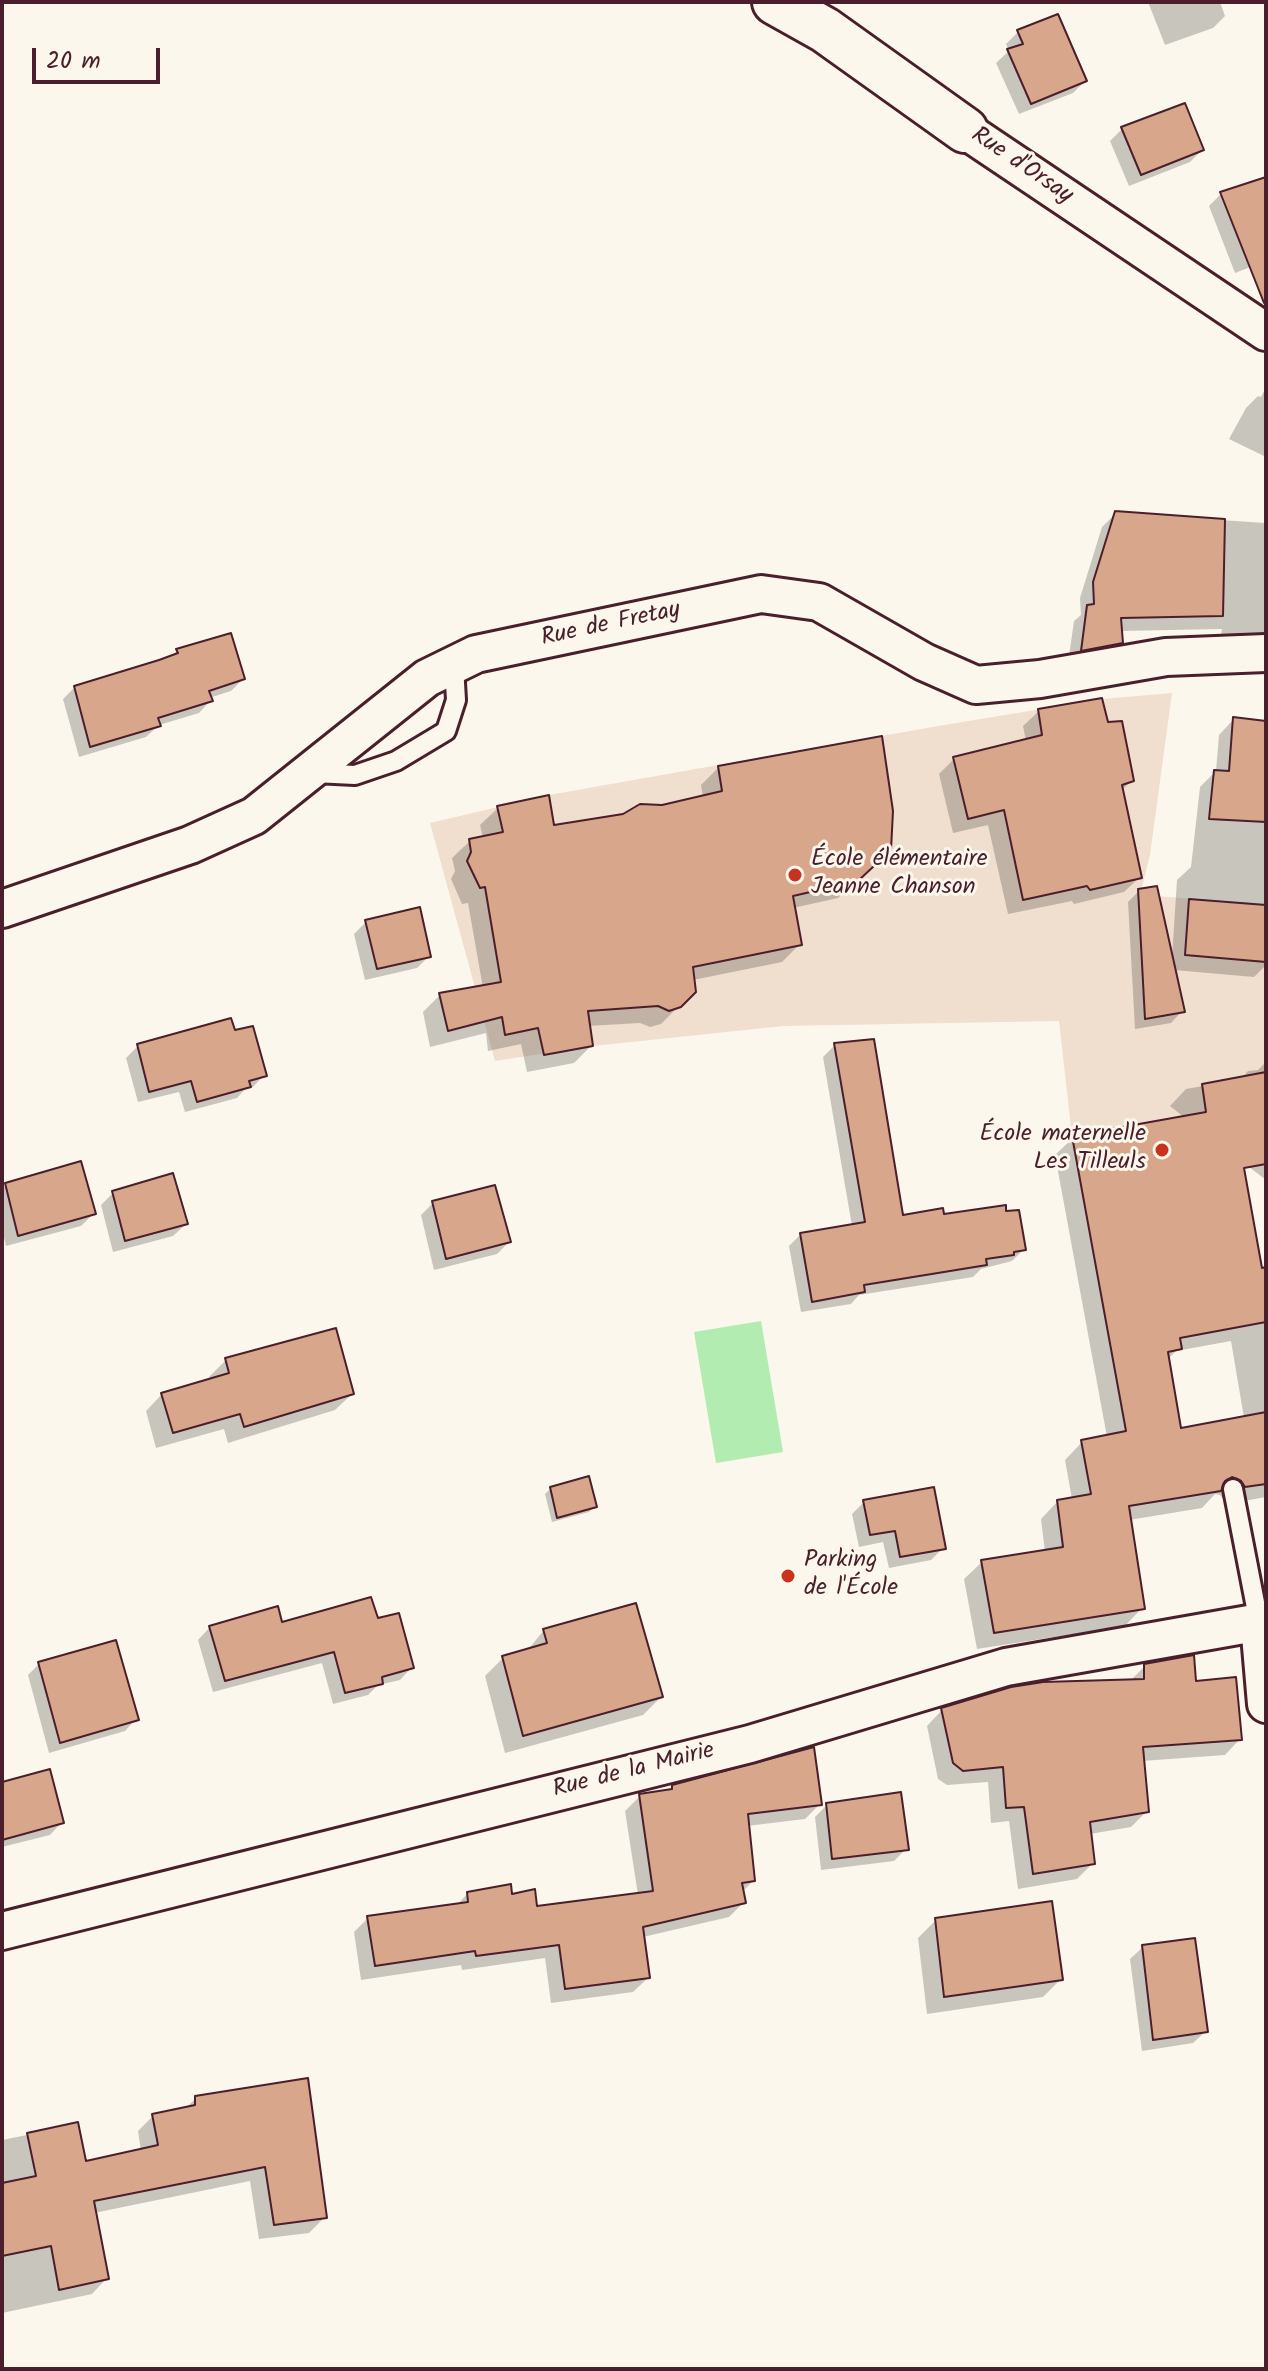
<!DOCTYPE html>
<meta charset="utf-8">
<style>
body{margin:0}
#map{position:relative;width:1268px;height:2371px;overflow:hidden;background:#fbf7ec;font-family:Kalam,sans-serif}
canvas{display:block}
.frame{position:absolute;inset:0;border:4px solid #4a1f2b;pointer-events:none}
.scale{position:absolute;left:32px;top:48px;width:128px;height:36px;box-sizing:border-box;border:4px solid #4a1f2b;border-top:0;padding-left:10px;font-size:24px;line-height:28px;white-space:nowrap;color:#4a1f2b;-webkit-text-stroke:6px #fbf7ec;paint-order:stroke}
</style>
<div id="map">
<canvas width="1268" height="2371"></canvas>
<div class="frame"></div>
<div class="scale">20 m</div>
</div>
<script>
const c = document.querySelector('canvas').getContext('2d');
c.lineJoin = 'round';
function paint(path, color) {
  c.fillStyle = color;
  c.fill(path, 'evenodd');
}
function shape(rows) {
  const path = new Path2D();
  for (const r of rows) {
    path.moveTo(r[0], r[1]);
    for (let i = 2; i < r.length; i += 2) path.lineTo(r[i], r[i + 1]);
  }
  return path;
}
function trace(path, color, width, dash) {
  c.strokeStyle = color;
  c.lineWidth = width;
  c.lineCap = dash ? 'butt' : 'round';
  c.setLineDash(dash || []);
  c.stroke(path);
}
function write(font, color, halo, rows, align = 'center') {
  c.font = font + ' Kalam,sans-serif';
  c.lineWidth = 6;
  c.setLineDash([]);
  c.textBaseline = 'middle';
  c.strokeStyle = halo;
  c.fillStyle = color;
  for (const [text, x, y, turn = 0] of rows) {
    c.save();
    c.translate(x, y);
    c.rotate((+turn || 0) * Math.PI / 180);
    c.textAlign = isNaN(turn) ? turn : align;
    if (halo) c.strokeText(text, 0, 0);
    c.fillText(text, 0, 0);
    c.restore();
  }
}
paint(shape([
 [1172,693,1150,855,1140,895,1266,904,1266,1164,1261,1165,1257,1148,1241,1152,1175,1303,1182,1349,1160,1354,1163,1371,1171,1370,1173,1378,1166,1381,1097,1270,1072,1136,1059,1021,784,1026,593,1046,495,1061,430,823,549,795,938,726,1102,699]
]), '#f0dfcf');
paint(shape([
 [761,1321,783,1452,716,1463,694,1332]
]), '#b2ecb0');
paint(shape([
 [1148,2,1220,2,1225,16,1213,28,1165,45],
 [1018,32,1085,81,1073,93,1019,114,996,63,1009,51,1006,44],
 [1122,129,1202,150,1190,162,1129,186,1110,141],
 [1266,179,1266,261,1235,273,1209,206,1221,194],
 [1266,387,1266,457,1229,439,1246,408,1258,396,1261,397],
 [1116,513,1265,523,1266,651,1219,646,1222,629,1120,631,1121,642,1107,656,1068,663,1074,621,1081,615,1080,598,1102,527],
 [178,650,243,679,231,691,209,698,210,701,199,713,159,725,146,737,79,757,63,699,75,687,170,658],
 [1039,711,1106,724,1132,780,1121,791,1140,877,1124,892,1074,904,1072,901,1008,914,988,825,953,833,939,774,954,759,1026,741,1023,726],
 [1234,719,1266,723,1266,965,1254,977,1174,970,1182,1011,1171,1023,1135,1029,1128,902,1139,891,1172,957,1177,880,1191,867,1200,787,1216,771,1219,735],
 [719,767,871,867,838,898,793,908,799,945,782,962,693,980,694,991,661,1024,650,1027,640,1023,588,1026,591,1046,574,1063,527,1072,521,1044,488,1051,486,1033,430,1047,423,1012,440,995,483,988,468,903,462,904,451,879,455,871,452,858,470,841,483,838,480,825,498,808,553,828,703,797,701,785],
 [366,922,429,956,417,968,365,980,354,934],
 [234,1033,264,1075,253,1087,245,1089,237,1098,185,1112,179,1092,138,1102,126,1058,138,1046],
 [835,1045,901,1218,1024,1249,1012,1261,981,1269,973,1277,859,1295,851,1304,801,1312,789,1246,801,1234,852,1226,823,1057],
 [1266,1062,1266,1180,1240,1160,1260,1270,1266,1269,1266,1497,1227,1504,1220,1495,1215,1494,1202,1508,1129,1520,1142,1608,1125,1626,977,1649,964,1579,982,1562,1045,1552,1041,1519,1058,1501,1072,1499,1065,1460,1082,1442,1107,1437,1055,1155,1073,1138,1185,1118,1170,1106,1186,1089,1241,1079,1248,1071,1258,1070],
 [1231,1341,1244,1418,1180,1430,1167,1360,1176,1351],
 [6,1185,93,1214,81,1226,6,1246,2,1229,2,1189],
 [113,1193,186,1224,173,1236,113,1252,101,1205],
 [433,1203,509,1242,497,1254,434,1270,421,1215],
 [226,1360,352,1394,335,1410,228,1443,224,1429,156,1448,146,1411,162,1394,210,1381,209,1377],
 [551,1488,595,1506,589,1512,552,1522,545,1494],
 [864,1502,943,1548,931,1560,889,1568,883,1542,859,1547,852,1514],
 [376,1620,412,1667,400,1680,378,1685,368,1695,333,1704,322,1663,213,1692,198,1640,210,1627],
 [544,1630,661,1697,643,1715,505,1753,485,1676,503,1658,527,1651],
 [39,1664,136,1719,125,1731,49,1753,28,1675],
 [1145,1666,1194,1683,1240,1739,1225,1755,1142,1761,1147,1811,1131,1827,1090,1834,1093,1863,1077,1879,1018,1889,1009,1821,991,1823,988,1782,947,1785,938,1779,927,1726,942,1710,1129,1682],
 [2,1784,62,1822,50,1835,2,1847],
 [673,1787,820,1804,805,1819,747,1826,753,1881,742,1892,744,1902,729,1917,643,1937,648,1978,633,1992,551,2003,545,1958,462,1970,461,1965,361,1980,354,1932,368,1918,456,1906,468,1893,510,1896,535,1908,638,1895,625,1811,640,1796,668,1792],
 [827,1805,906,1849,894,1861,821,1870,815,1817],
 [936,1920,1061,1979,1043,1997,927,2014,918,1938],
 [1143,1947,1206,2031,1193,2043,1142,2051,1130,1959],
 [196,2098,325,2217,309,2233,259,2239,250,2181,94,2213,107,2278,92,2294,2,2313,2,2140,77,2125,84,2163,141,2151,138,2131,153,2116,184,2110]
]), '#0003');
const building = shape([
 [1058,14,1087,81,1031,104,1007,49,1023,44,1017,30,1058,14],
 [1185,103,1204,150,1141,175,1121,127,1185,103],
 [1266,177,1266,303,1264,303,1220,192,1266,177],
 [1115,511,1225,519,1223,616,1121,618,1123,643,1081,651,1087,605,1094,604,1093,582,1115,511],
 [231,633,245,679,209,691,213,701,158,718,161,726,90,747,74,686,159,660,178,653,176,649,231,633],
 [1102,698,1108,722,1122,721,1134,781,1122,785,1142,878,1090,890,1087,886,1023,900,1004,810,968,819,953,757,1042,735,1038,709,1102,698],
 [1233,717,1266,721,1266,822,1209,819,1214,770,1229,771,1233,717],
 [882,736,893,811,891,850,858,881,793,896,802,945,693,967,696,992,681,1007,669,1011,658,1006,588,1011,593,1046,544,1055,538,1028,505,1035,502,1017,448,1031,439,993,501,982,485,887,480,888,467,861,471,852,469,839,503,832,497,806,549,795,554,825,623,814,640,804,662,805,722,791,718,766,882,736],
 [1157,886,1185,1012,1145,1019,1138,889,1157,886],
 [1189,899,1266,905,1266,962,1185,955,1189,899],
 [420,907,431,957,377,969,365,920,420,907],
 [231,1018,235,1030,253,1026,267,1076,249,1081,251,1087,197,1102,191,1081,149,1092,137,1044,231,1018],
 [874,1039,903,1215,943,1208,944,1214,1006,1205,1006,1211,1019,1210,1026,1250,1014,1252,1014,1255,986,1259,987,1265,864,1285,865,1292,812,1302,800,1233,865,1222,834,1043,874,1039],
 [1266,1072,1266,1164,1244,1168,1262,1268,1266,1267,1266,1322,1180,1338,1182,1349,1168,1352,1181,1428,1266,1412,1266,1484,1245,1487,1241,1481,1232,1477,1225,1481,1221,1491,1129,1506,1145,1609,994,1633,981,1560,1063,1547,1057,1500,1091,1494,1081,1440,1126,1431,1072,1136,1206,1112,1202,1084,1266,1072],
 [81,1161,96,1214,18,1236,5,1183,81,1161],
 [173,1173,188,1224,125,1241,112,1191,173,1173],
 [495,1185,511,1242,446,1259,432,1201,495,1185],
 [336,1328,354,1394,244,1427,240,1414,173,1433,161,1393,229,1373,225,1358,336,1328],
 [589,1476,597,1507,557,1518,550,1487,589,1476],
 [934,1487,946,1549,900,1557,895,1531,870,1535,863,1500,934,1487],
 [371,1597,378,1618,399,1613,414,1668,382,1677,383,1684,345,1693,334,1652,225,1681,209,1626,278,1606,282,1622,371,1597],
 [636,1603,663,1697,523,1736,502,1656,547,1643,543,1629,636,1603],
 [116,1640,139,1720,60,1743,38,1662,116,1640],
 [1194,1655,1196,1681,1236,1677,1242,1740,1143,1747,1149,1812,1090,1822,1095,1864,1033,1874,1024,1807,1006,1808,1003,1767,963,1771,953,1763,941,1708,1011,1687,1043,1682,1144,1679,1144,1664,1194,1655],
 [814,1747,822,1805,748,1814,755,1881,742,1883,746,1903,643,1927,650,1978,565,1989,559,1945,476,1956,475,1951,375,1966,367,1916,468,1902,467,1892,511,1884,512,1894,535,1889,537,1906,653,1891,639,1794,672,1789,672,1785,814,1747],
 [50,1769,64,1823,2,1840,2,1782,50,1769],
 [901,1792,909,1850,832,1859,826,1803,901,1792],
 [1052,1901,1063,1980,944,1997,935,1918,1052,1901],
 [1195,1938,1208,2032,1153,2040,1142,1945,1195,1938],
 [308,2078,327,2218,274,2225,265,2167,94,2201,109,2279,59,2290,51,2246,2,2256,2,2183,36,2176,27,2133,78,2122,86,2161,158,2145,152,2114,195,2105,195,2096,308,2078]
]);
paint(building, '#d8a68b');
trace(building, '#4a1f2b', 2);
const service = shape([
 [314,773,355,775,396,761,446,731,456,700,454,666],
 [1233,1489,1259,1623]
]);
const minor = shape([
 [965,130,1266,332],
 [2,909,190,845,254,816,427,678,476,654,761,594,819,602,924,662,976,685,1040,679,1166,657,1266,653],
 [1259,1623,1266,1704],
 [2,1931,750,1744,1006,1667,1266,1621]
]);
const secondary = shape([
 [775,2,825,30,965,130]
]);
trace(service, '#4a1f2b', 24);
trace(minor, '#4a1f2b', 42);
trace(secondary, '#4a1f2b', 50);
trace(service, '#fbf7ec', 18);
trace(minor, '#fbf7ec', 36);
trace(secondary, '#fbf7ec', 44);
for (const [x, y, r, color] of [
 [795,875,8,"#c8321e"],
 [1162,1150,8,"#c8321e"],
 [788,1576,8,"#c8321e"]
]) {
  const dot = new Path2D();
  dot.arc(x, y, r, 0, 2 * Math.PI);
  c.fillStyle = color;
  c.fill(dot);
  trace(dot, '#fbf7ec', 3);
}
write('24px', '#4a1f2b', '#fbf7ec', [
 ["Rue d'Orsay",1021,167,34],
 ["Rue de Fretay",611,626,-12],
 ["Rue de la Mairie",634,1772,-14]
]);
write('24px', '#4a1f2b', '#fbf7ec', [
 ["École élémentaire",811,861],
 ["Jeanne Chanson",811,889],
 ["École maternelle",1146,1136,"right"],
 ["Les Tilleuls",1146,1164,"right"],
 ["Parking",804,1562],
 ["de l'École",804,1590]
], 'left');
</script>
